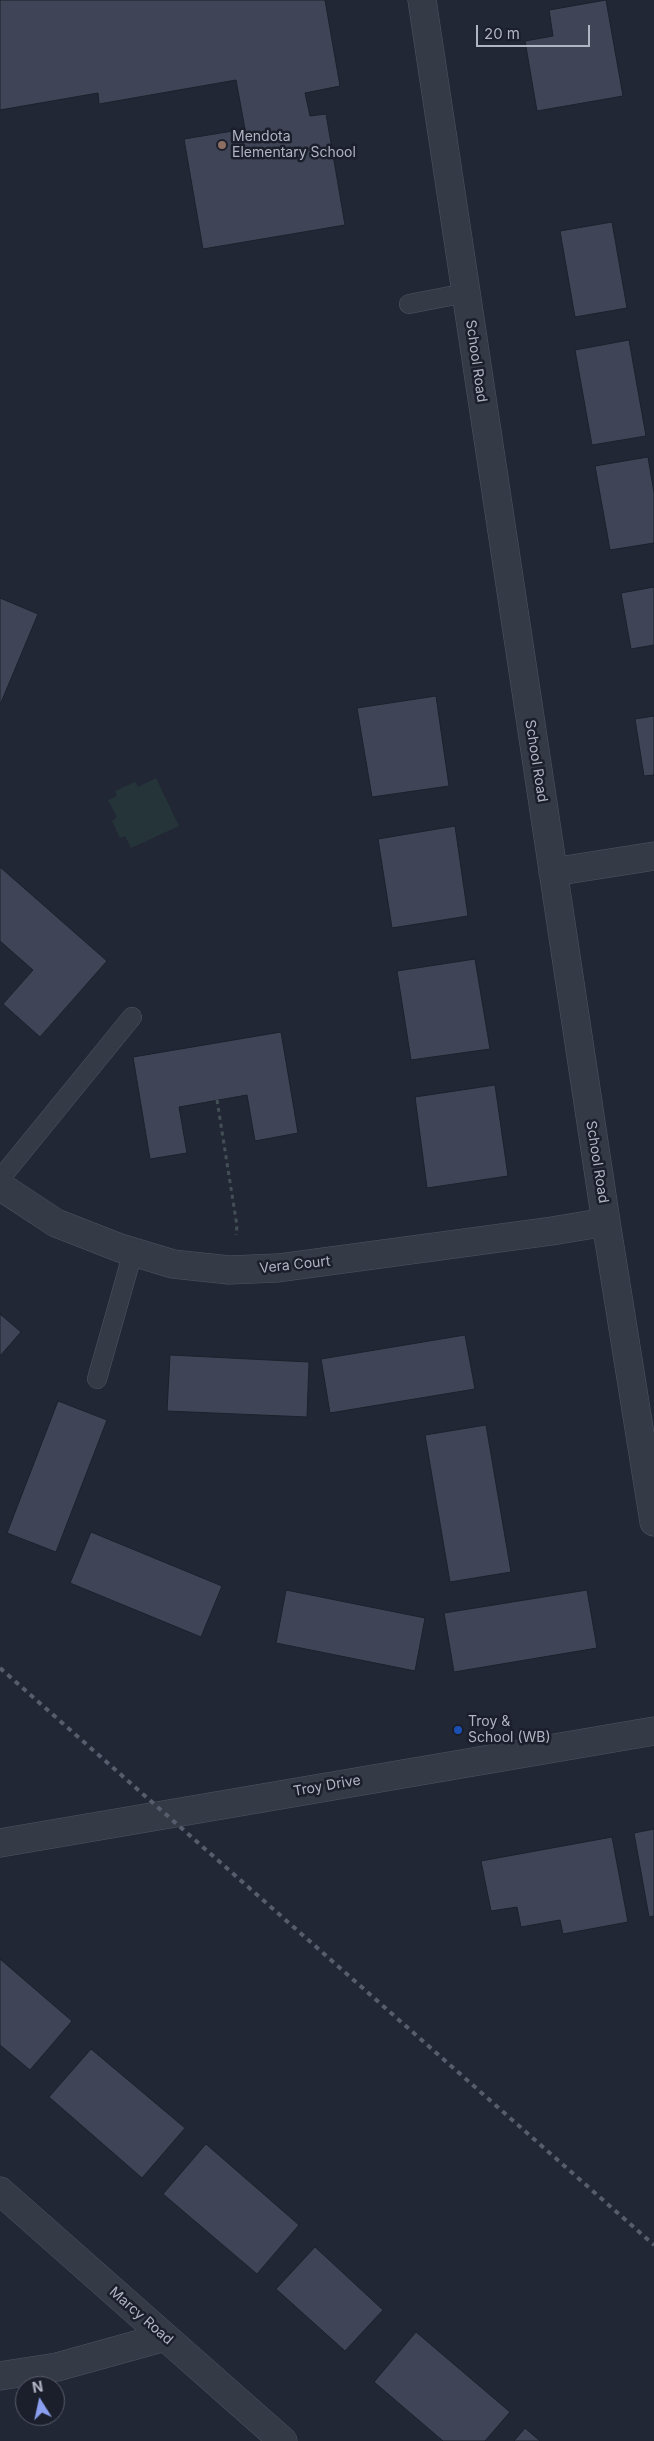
<!DOCTYPE html>
<style>
body{margin:0}
#map{position:relative;width:654px;height:2441px;overflow:hidden;background:#222736;font-family:Inter,sans-serif}
canvas{display:block}
.north{position:absolute;left:15px;top:2376px;width:50px;height:50px;box-sizing:border-box;background:#1b1f2b;border:1px solid #575b68;border-radius:50%;rotate:350deg;font-size:14px;font-weight:700;line-height:20px;text-align:center;color:#b0b4c3}
.north::after{content:'';display:block;margin:auto;width:18px;height:22px;background:#8a9fef;clip-path:polygon(50% 0,100% 100%,50% 72%,0 100%)}
.scale{position:absolute;left:476px;top:25px;width:114px;height:22px;box-sizing:border-box;border:2px solid #b0b4c3;border-top:0;padding-left:6px;font-size:15px;line-height:18px;white-space:nowrap;color:#b0b4c3;-webkit-text-stroke:4px #1b1f2b;paint-order:stroke}
</style>
<div id="map">
<canvas width="654" height="2441"></canvas>
<div class="north">N</div>
<div class="scale">20 m</div>
</div>
<script>
const c = document.querySelector('canvas').getContext('2d');
c.lineJoin = 'round';
function paint(path, color) {
  c.fillStyle = color;
  c.fill(path, 'evenodd');
}
function shape(rows) {
  const path = new Path2D();
  for (const r of rows) {
    path.moveTo(r[0], r[1]);
    for (let i = 2; i < r.length; i += 2) path.lineTo(r[i], r[i + 1]);
  }
  return path;
}
function trace(path, color, width, dash) {
  c.strokeStyle = color;
  c.lineWidth = width;
  c.lineCap = dash ? 'butt' : 'round';
  c.setLineDash(dash || []);
  c.stroke(path);
}
function write(font, color, halo, rows, align = 'center') {
  c.font = font + ' Inter,sans-serif';
  c.lineWidth = 5;
  c.setLineDash([]);
  c.textBaseline = 'middle';
  c.strokeStyle = halo;
  c.fillStyle = color;
  for (const [text, x, y, turn = 0] of rows) {
    c.save();
    c.translate(x, y);
    c.rotate((+turn || 0) * Math.PI / 180);
    c.textAlign = isNaN(turn) ? turn : align;
    if (halo) c.strokeText(text, 0, 0);
    c.fillText(text, 0, 0);
    c.restore();
  }
}
paint(shape([
 [156,778,179,826,131,848,125,836,120,838,112,821,117,817,108,800,117,796,115,791,135,782,138,787]
]), '#253438');
const building = shape([
 [0,0,325,0,340,86,305,93,310,116,326,114,345,225,203,249,184,139,245,129,236,80,99,104,98,93,0,110,0,0],
 [606,0,623,96,537,111,525,41,553,36,549,10,606,0],
 [612,222,627,308,575,317,560,231,612,222],
 [629,340,646,436,592,445,575,350,629,340],
 [648,457,654,493,654,543,610,550,595,466,648,457],
 [654,587,654,645,631,649,621,593,654,587],
 [0,598,38,614,0,705,0,598],
 [436,696,449,786,372,797,357,708,436,696],
 [654,716,654,775,644,776,635,719,654,716],
 [455,826,468,916,392,928,378,839,455,826],
 [0,867,107,961,40,1037,3,1004,33,970,0,941,0,867],
 [475,959,490,1049,411,1060,397,971,475,959],
 [281,1032,298,1133,255,1141,247,1095,179,1107,187,1153,150,1159,133,1057,281,1032],
 [495,1085,508,1176,427,1188,415,1097,495,1085],
 [0,1314,21,1332,0,1356,0,1314],
 [465,1335,475,1389,330,1413,321,1359,465,1335],
 [170,1355,309,1362,307,1417,167,1411,170,1355],
 [58,1401,107,1420,56,1552,7,1533,58,1401],
 [486,1425,511,1572,450,1582,425,1435,486,1425],
 [91,1532,222,1586,201,1637,70,1583,91,1532],
 [286,1590,425,1618,415,1671,276,1643,286,1590],
 [587,1590,597,1648,454,1672,444,1613,587,1590],
 [654,1829,654,1916,649,1917,634,1833,654,1829],
 [612,1837,628,1922,563,1934,560,1920,521,1927,517,1907,491,1911,481,1861,612,1837],
 [0,1959,72,2021,30,2070,0,2045,0,1959],
 [91,2049,185,2128,142,2178,49,2097,91,2049],
 [206,2144,299,2225,257,2274,163,2194,206,2144],
 [315,2247,383,2310,345,2351,276,2289,315,2247],
 [416,2332,510,2412,485,2441,443,2441,374,2382,416,2332],
 [525,2428,540,2441,514,2441,525,2428]
]);
paint(building, '#3f4456');
trace(building, '#1d212d', 1);
const service = shape([
 [409,304,466,293],
 [0,1179,132,1017],
 [97,1379,133,1252]
]);
const minor = shape([
 [422,0,606,1222,654,1522],
 [553,872,654,856],
 [0,1186,56,1223,120,1248,173,1264,229,1270,278,1268,552,1231,606,1222],
 [0,2191,283,2441],
 [0,2376,57,2367,165,2337]
]);
const tertiary = shape([
 [0,1843,654,1731]
]);
trace(service, '#505461', 20);
trace(minor, '#505461', 29);
trace(tertiary, '#505461', 29);
trace(shape([
 [217,1100,237,1226,236,1235]
]), '#424f55', 3, [4, 4]);
trace(service, '#353a47', 19);
trace(minor, '#353a47', 28);
trace(tertiary, '#353a47', 28);
trace(shape([
 [0,1668,654,2245]
]), '#585d6e', 4, [5, 5]);
for (const [x, y, r, color] of [
 [222,145,5,"#8d6e63"],
 [458,1730,5,"#1a4fb4"]
]) {
  const dot = new Path2D();
  dot.arc(x, y, r, 0, 2 * Math.PI);
  c.fillStyle = color;
  c.fill(dot);
  trace(dot, '#1b1f2b', 2);
}
write('14px', '#b0b4c3', '#1b1f2b', [
 ["Mendota",232,137],
 ["Elementary School",232,153],
 ["Troy &",468,1722],
 ["School (WB)",468,1738]
], 'left');
write('14px', '#b0b4c3', '#1b1f2b', [
 ["School Road",476,361,82],
 ["School Road",536,761,81],
 ["School Road",597,1162,81],
 ["Vera Court",295,1265,-6],
 ["Troy Drive",327,1786,-10],
 ["Marcy Road",141,2316,41]
]);
</script>
